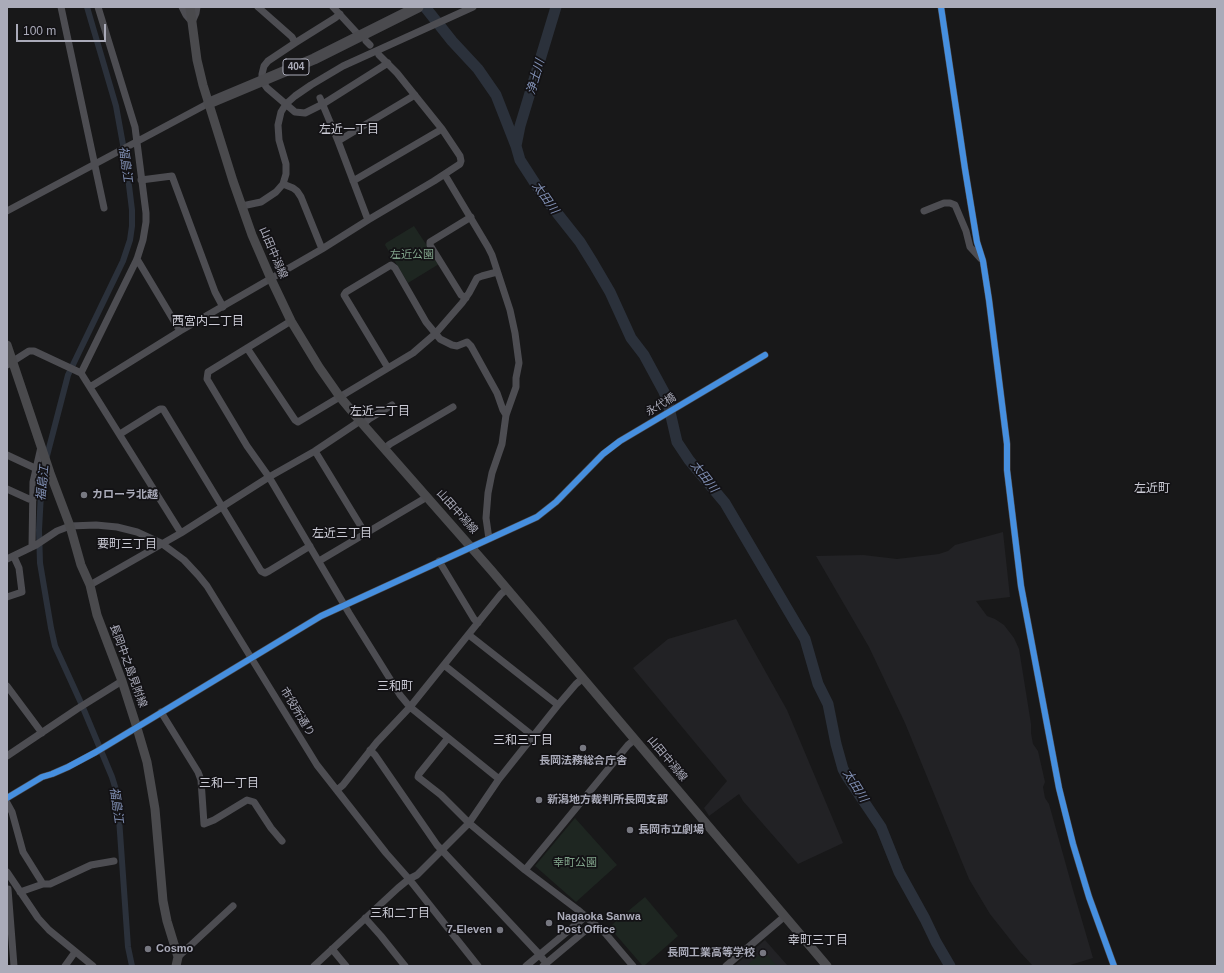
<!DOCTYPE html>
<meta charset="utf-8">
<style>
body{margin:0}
#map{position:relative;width:1224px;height:973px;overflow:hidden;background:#181819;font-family:Arial,sans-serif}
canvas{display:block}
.frame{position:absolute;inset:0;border:8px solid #aaabb9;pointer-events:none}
.scale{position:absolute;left:16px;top:24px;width:90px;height:18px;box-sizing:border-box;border:2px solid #aaabb9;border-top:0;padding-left:5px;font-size:12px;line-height:14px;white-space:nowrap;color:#aaabb9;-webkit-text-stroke:3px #131215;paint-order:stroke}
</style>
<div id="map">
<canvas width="1224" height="973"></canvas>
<div class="frame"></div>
<div class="scale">100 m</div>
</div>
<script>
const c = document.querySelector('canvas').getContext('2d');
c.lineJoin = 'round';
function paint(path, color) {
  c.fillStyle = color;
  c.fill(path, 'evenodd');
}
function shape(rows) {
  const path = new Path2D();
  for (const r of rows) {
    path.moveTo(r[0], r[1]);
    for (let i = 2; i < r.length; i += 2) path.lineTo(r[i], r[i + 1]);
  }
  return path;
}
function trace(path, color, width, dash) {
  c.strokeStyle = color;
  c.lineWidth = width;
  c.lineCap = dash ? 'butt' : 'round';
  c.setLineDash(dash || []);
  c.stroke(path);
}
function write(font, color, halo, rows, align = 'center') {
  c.font = font + ' Arial,"Noto Sans JP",sans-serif';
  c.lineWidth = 3.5;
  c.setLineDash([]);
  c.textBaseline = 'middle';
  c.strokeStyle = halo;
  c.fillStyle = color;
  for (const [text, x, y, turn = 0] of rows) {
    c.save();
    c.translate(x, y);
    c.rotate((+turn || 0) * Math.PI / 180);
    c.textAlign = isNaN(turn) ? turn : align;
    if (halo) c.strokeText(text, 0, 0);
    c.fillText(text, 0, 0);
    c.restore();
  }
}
paint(shape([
 [1003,532,1010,597,976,601,987,616,995,619,1004,625,1014,638,1019,649,1031,724,1031,733,1033,744,1038,751,1045,782,1043,787,1045,798,1049,804,1073,890,1093,958,1067,966,1033,966,1020,952,990,914,969,879,905,723,869,647,816,556,863,555,897,559,939,554,948,551,955,545],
 [736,619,787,710,843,843,798,864,743,801,739,794,709,816,704,808,727,781,633,668,668,639],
 [765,940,788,966,734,966]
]), '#222225');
paint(shape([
 [414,226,439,264,408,283,385,245,386,243],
 [575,818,617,865,576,902,535,866],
 [645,897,678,936,645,965,642,965,610,928,611,926,617,920,618,921,628,913,627,912],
 [764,951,777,966,746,966]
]), '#1e2621');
trace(shape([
 [87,7,116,106,126,161,132,210,132,226,130,240,123,261,68,375,42,475,39,530,40,563,51,628,55,646,81,703,112,777,116,790,118,804,128,947,132,966]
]), '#2b313b', 6);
trace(shape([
 [425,7,452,41,478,69,496,95,516,146,520,160,542,194,580,242,593,263,610,292,631,338,644,355,664,392,667,399,677,442,689,460,725,503,805,639,818,684,828,704,836,744,843,769,848,778,881,827,899,872,925,919,936,942,950,966],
 [516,146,520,126,556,7]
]), '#2b313b', 11);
trace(shape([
 [61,7,104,208],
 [182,7,186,15,192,22,196,13,197,7],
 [258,7,292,37,295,43],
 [333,7,356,32],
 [941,7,965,169,977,242,983,261,989,300,1007,444,1007,470,1021,586,1059,788,1073,844,1089,897,1114,966],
 [340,14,335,18,295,43,268,61,264,66,262,74,262,81,267,88,295,112,305,113,323,104,388,63],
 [366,41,370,45],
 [320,98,338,141,368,220],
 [338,141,415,95],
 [445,175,488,247,492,255,510,310,515,333,519,363,516,378,516,387,506,415,502,444,492,473,488,493,486,518,489,539],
 [141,180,172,176,215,292,223,307],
 [353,181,442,129],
 [283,184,293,188,297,191,301,197,322,249],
 [242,206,261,202,276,192,283,184,286,174,286,164,279,140,278,125,281,112,286,104,295,96,311,85,343,66,473,7],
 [7,211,209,103],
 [924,211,944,203,950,203,955,205,966,231,970,247,981,259],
 [137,259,180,331],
 [466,298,461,295,430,245,430,242,471,217],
 [291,321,208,372,207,379,247,446,269,477,349,613,400,695,410,707,499,779],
 [247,348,295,420,298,422,413,353,435,334,462,303,469,293,477,278,482,276,497,272],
 [7,365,29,351,34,351,81,373,181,533],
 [388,368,344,295,346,292,391,265,395,268,426,322,440,339,452,345,457,346,467,342,471,346,497,393,503,410,506,415],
 [81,373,137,259,143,240,146,222,146,213,135,127,98,7],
 [90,387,180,331,322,249,368,220,434,181,460,164,461,161,460,156,442,129,397,73,379,55],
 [363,424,369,419,392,405],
 [120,434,160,409,163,409,261,571,265,573,269,571,310,546],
 [384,449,390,444,453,407],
 [315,451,365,533],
 [7,455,37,469],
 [7,489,29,499,33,500],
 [32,547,33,482,41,447],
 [7,559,36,545,57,531,70,526,96,525,117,527,137,532,161,543,184,560,198,575,207,586,317,765,386,853,409,879,478,966],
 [319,561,427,497],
 [439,561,474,619,478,623],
 [90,585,181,533,269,477,315,451,360,421],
 [7,597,22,592,19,568,14,557],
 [469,635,558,705],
 [444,665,533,736],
 [7,686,42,733],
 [161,712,198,772,201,780,204,824,214,820,247,800,254,802,271,828,282,841],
 [448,738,419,774,418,777,441,795,469,823,525,870,578,910,605,933,633,966],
 [370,750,375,755,437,845,539,954,546,963],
 [7,756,77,709,122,681],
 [337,790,343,785,377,742,410,707,501,594,507,589],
 [7,798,42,777,52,774,68,767,96,752,321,616,537,517,556,502,603,454,620,441,765,355],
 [7,803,12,812,23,852,43,884],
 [525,870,628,745,634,740],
 [7,872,38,918,49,930,93,966],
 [8,889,14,966],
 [20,892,43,884,50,884,91,865,114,861],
 [365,918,381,936,405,966],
 [332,949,346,966],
 [178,957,233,906],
 [65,966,75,952],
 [314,966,398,888,409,879,417,875,469,823,499,779,558,705,576,684,582,679],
 [526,966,585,917],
 [543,966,593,924],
 [726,966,785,916]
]), '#4d4d52', 7);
trace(shape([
 [190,7,197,60,203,85,233,181,252,235,271,279,291,321,319,367,340,397,360,421,491,570,827,966],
 [7,345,50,473,70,526,81,565,90,585,97,615,122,681,137,728,147,762,155,809,163,901,167,921,178,957,176,966]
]), '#4a4a4d', 9);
trace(shape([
 [209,103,314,59,418,7]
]), '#4a4a4e', 11);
trace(shape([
 [941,7,965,169,977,242,983,261,989,300,1007,444,1007,470,1021,586,1059,788,1073,844,1089,897,1114,966],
 [7,798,42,777,52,774,68,767,96,752,321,616,537,517,556,502,603,454,620,441,765,355]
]), '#468fdf', 6);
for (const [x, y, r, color] of [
 [84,495,4,"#777881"],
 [583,748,4,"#777881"],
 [539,800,4,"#777881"],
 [630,830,4,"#777881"],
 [549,923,4,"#777881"],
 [500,930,4,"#777881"],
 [148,949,4,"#777881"],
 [763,953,4,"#777881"]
]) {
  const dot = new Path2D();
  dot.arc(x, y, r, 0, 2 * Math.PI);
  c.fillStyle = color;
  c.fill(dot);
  trace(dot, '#131215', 1.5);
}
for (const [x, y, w] of [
 [296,67,26]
]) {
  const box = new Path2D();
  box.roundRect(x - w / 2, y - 8, w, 16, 3);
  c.fillStyle = '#131215';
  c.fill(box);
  trace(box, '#aaabb9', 1);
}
write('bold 10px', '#aaabb9', null, [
 ["404",296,67]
]);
write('11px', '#aaabb9', '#131215', [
 ["山田中潟線",273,253,67],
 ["永代橋",661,405,-31],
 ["山田中潟線",457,512,48],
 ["長岡中之島見附線",128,666,70],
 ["市役所通り",297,712,59],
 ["山田中潟線",667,759,50]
]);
write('11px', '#81a48b', '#131215', [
 ["左近公園",412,255],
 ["幸町公園",575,863]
]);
write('bold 11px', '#aaabb9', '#131215', [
 ["カローラ北越",92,495],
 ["長岡法務総合庁舎",583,761,"center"],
 ["新潟地方裁判所長岡支部",547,800],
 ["長岡市立劇場",638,830],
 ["Nagaoka Sanwa",557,917],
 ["Post Office",557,930],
 ["7-Eleven",492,930,"right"],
 ["Cosmo",156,949],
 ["長岡工業高等学校",755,953,"right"]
], 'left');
write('italic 12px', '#8190b4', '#131215', [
 ["浄土川",536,77,-74],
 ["福島江",125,164,82],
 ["太田川",545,198,55],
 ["太田川",704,477,52],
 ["福島江",43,483,-84],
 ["太田川",855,786,58],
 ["福島江",116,805,82]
]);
write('12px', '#cbcbd5', '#131215', [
 ["左近一丁目",349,130],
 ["西宮内二丁目",208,322],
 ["左近二丁目",380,412],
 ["左近町",1152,489],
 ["左近三丁目",342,534],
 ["要町三丁目",127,545],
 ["三和町",395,687],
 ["三和三丁目",523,741],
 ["三和一丁目",229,784],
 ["三和二丁目",400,914],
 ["幸町三丁目",818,941]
]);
</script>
